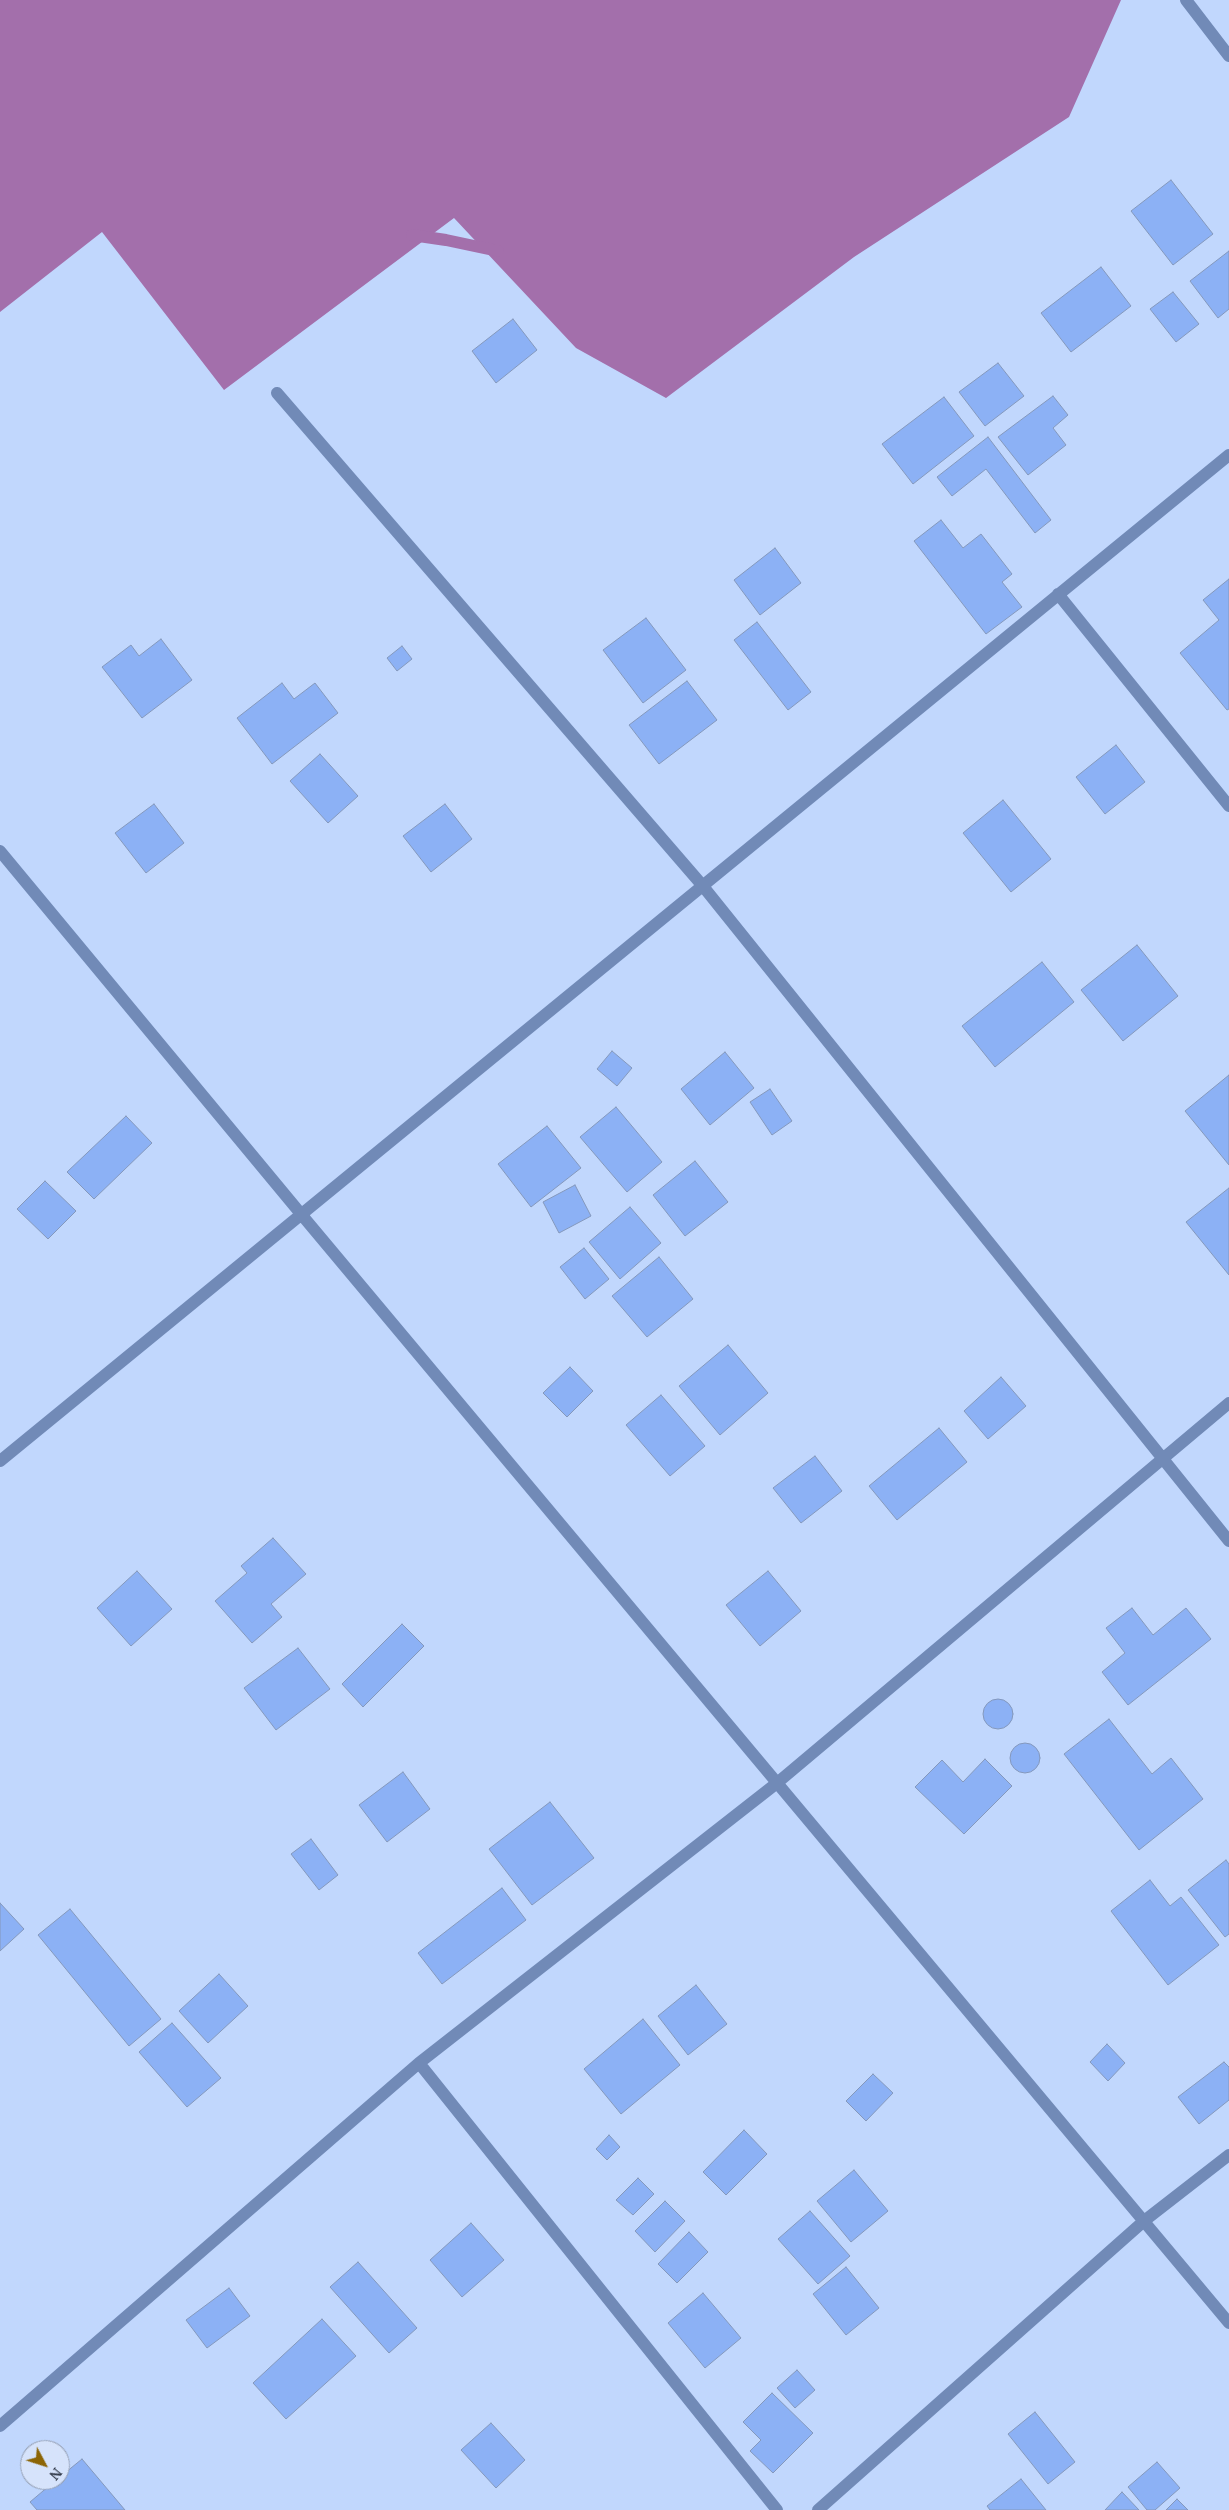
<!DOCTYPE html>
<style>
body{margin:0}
#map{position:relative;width:1229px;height:2510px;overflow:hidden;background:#c1d7fd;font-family:"PT Serif",serif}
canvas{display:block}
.north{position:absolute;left:20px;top:2440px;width:50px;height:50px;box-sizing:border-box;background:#d6e3fb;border:1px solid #939eb2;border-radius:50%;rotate:130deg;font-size:14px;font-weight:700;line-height:20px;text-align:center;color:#2e3645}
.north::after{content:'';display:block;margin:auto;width:18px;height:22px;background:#8c6506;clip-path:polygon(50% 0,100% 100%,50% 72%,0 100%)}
</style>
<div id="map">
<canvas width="1229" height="2510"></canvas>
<div class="north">N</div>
</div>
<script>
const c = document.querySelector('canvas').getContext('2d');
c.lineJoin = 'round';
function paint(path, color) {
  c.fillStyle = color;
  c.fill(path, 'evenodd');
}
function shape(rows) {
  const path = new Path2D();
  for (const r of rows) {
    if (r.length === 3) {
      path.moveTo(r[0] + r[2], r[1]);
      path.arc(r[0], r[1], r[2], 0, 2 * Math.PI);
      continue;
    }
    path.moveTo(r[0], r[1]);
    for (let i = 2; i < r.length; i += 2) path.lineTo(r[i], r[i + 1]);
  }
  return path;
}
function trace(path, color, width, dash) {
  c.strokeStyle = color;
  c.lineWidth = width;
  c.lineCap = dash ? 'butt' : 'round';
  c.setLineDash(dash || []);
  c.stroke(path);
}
paint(shape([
 [0,0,1121,0,1069,117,854,257,666,398,576,348,454,218,224,390,102,232,0,312]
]), '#a36fab');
trace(shape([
 [412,235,446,240,498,251]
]), '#a36fab', 12);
const building = shape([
 [1171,180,1213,234,1173,265,1131,211,1171,180],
 [1229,251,1229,309,1218,318,1190,281,1229,251],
 [1101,267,1131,306,1071,352,1041,313,1101,267],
 [1173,292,1199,324,1176,342,1150,309,1173,292],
 [513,319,537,350,496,383,472,351,513,319],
 [998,363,1024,396,985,426,959,392,998,363],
 [1053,396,1068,415,1053,428,1066,445,1028,475,998,437,1053,396],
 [944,397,974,436,913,484,882,444,944,397],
 [988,437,1051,520,1035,533,986,469,952,496,937,477,988,437],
 [941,520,963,548,981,534,1012,574,1002,582,1022,607,986,634,914,541,941,520],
 [775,548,801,583,760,615,734,580,775,548],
 [1229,579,1229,709,1227,710,1180,653,1219,620,1203,600,1229,579],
 [646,618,686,670,643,703,603,650,646,618],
 [757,622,811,692,788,710,734,640,757,622],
 [161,639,192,680,142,718,102,667,131,645,139,656,161,639],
 [402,646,412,659,397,671,387,658,402,646],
 [687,681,717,720,659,764,629,725,687,681],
 [282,683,294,699,315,683,338,713,272,764,237,718,282,683],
 [1116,745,1145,782,1105,814,1076,777,1116,745],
 [320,754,358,796,328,823,290,781,320,754],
 [1003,800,1051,859,1011,892,963,833,1003,800],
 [154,804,184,843,146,873,115,833,154,804],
 [445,804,472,839,431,872,403,836,445,804],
 [1137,945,1178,996,1123,1041,1081,990,1137,945],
 [1042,962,1074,1002,995,1067,962,1026,1042,962],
 [612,1051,632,1068,617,1086,597,1069,612,1051],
 [725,1052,754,1088,710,1125,681,1089,725,1052],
 [1229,1075,1229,1165,1185,1111,1229,1075],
 [770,1089,792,1121,772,1135,750,1102,770,1089],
 [616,1107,662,1162,627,1192,580,1137,616,1107],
 [126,1116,152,1143,94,1199,67,1172,126,1116],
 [547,1126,581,1168,531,1207,498,1164,547,1126],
 [695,1161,728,1202,685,1236,653,1195,695,1161],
 [45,1181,76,1211,48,1239,17,1209,45,1181],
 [575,1185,591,1216,559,1233,543,1202,575,1185],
 [1229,1188,1229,1275,1186,1222,1229,1188],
 [630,1207,661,1243,620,1279,589,1242,630,1207],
 [584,1248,609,1279,585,1299,560,1267,584,1248],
 [659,1257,693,1299,647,1337,612,1296,659,1257],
 [728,1345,768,1393,720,1435,679,1386,728,1345],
 [570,1367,593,1391,567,1417,543,1393,570,1367],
 [1001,1377,1026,1406,988,1439,964,1411,1001,1377],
 [661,1395,705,1446,670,1476,626,1425,661,1395],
 [939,1428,967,1462,897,1520,869,1486,939,1428],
 [815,1456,842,1491,801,1523,773,1488,815,1456],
 [273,1538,306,1574,271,1604,282,1617,252,1643,215,1601,247,1573,241,1566,273,1538],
 [137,1571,172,1609,131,1646,97,1608,137,1571],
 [768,1571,801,1611,760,1646,726,1605,768,1571],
 [1132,1608,1153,1635,1186,1608,1211,1639,1128,1705,1102,1672,1125,1653,1106,1628,1132,1608],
 [402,1624,424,1646,363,1707,342,1684,402,1624],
 [298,1648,330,1689,276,1730,244,1688,298,1648],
 [998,1714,15],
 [1109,1719,1152,1774,1171,1758,1203,1799,1139,1850,1064,1754,1109,1719],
 [1025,1758,15],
 [985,1759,1012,1786,964,1834,915,1787,942,1760,963,1782,985,1759],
 [403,1772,430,1809,387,1842,359,1805,403,1772],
 [550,1802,594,1858,532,1905,489,1849,550,1802],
 [311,1839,338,1875,319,1890,291,1854,311,1839],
 [1226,1860,1229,1864,1229,1934,1225,1937,1188,1890,1226,1860],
 [1150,1880,1170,1906,1181,1897,1219,1945,1168,1985,1111,1911,1150,1880],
 [502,1888,526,1920,442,1984,418,1953,502,1888],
 [0,1903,24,1929,0,1951,0,1903],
 [70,1909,161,2019,129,2046,38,1935,70,1909],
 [219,1974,248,2006,208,2043,179,2011,219,1974],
 [696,1985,727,2024,688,2055,658,2016,696,1985],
 [643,2019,680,2065,621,2114,584,2069,643,2019],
 [172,2023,221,2078,187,2107,139,2052,172,2023],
 [1107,2044,1125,2063,1108,2081,1090,2062,1107,2044],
 [1224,2062,1229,2067,1229,2100,1199,2124,1178,2097,1224,2062],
 [873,2074,893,2093,866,2121,846,2101,873,2074],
 [744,2130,767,2154,726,2195,703,2172,744,2130],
 [609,2135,620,2147,607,2160,596,2149,609,2135],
 [854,2170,888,2211,851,2242,817,2201,854,2170],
 [638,2178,654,2194,633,2215,616,2200,638,2178],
 [665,2201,685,2221,655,2252,635,2231,665,2201],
 [810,2211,850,2256,818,2284,778,2239,810,2211],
 [471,2223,504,2260,462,2297,430,2260,471,2223],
 [689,2232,708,2252,677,2283,658,2264,689,2232],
 [358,2262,417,2328,389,2353,330,2287,358,2262],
 [846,2267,879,2308,846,2335,813,2294,846,2267],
 [229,2288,250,2316,207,2348,186,2320,229,2288],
 [703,2293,741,2338,705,2368,668,2323,703,2293],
 [322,2319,356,2356,286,2419,253,2383,322,2319],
 [797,2370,815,2390,795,2408,777,2388,797,2370],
 [772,2393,813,2433,773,2473,750,2451,761,2440,743,2422,772,2393],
 [1035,2412,1075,2462,1048,2484,1008,2434,1035,2412],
 [491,2423,525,2460,496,2488,461,2450,491,2423],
 [82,2459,125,2510,37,2510,30,2502,56,2480,60,2480,60,2477,82,2459],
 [1157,2462,1180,2488,1155,2510,1147,2510,1128,2487,1157,2462],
 [1021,2479,1046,2510,990,2510,987,2506,1021,2479],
 [1122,2492,1139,2510,1105,2510,1122,2492],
 [1177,2499,1188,2510,1166,2510,1177,2499]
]);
paint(building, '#8cb1f5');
trace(building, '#8498bc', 1);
trace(shape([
 [1186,0,1229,56],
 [277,393,702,885,1229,1541],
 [1058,594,1229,806],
 [0,851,301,1214,1229,2323],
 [0,1461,1229,455],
 [419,2063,777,2510],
 [0,2426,419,2063,777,1783,1229,1403],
 [818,2510,1144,2221,1229,2155]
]), '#718ab7', 12);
</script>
